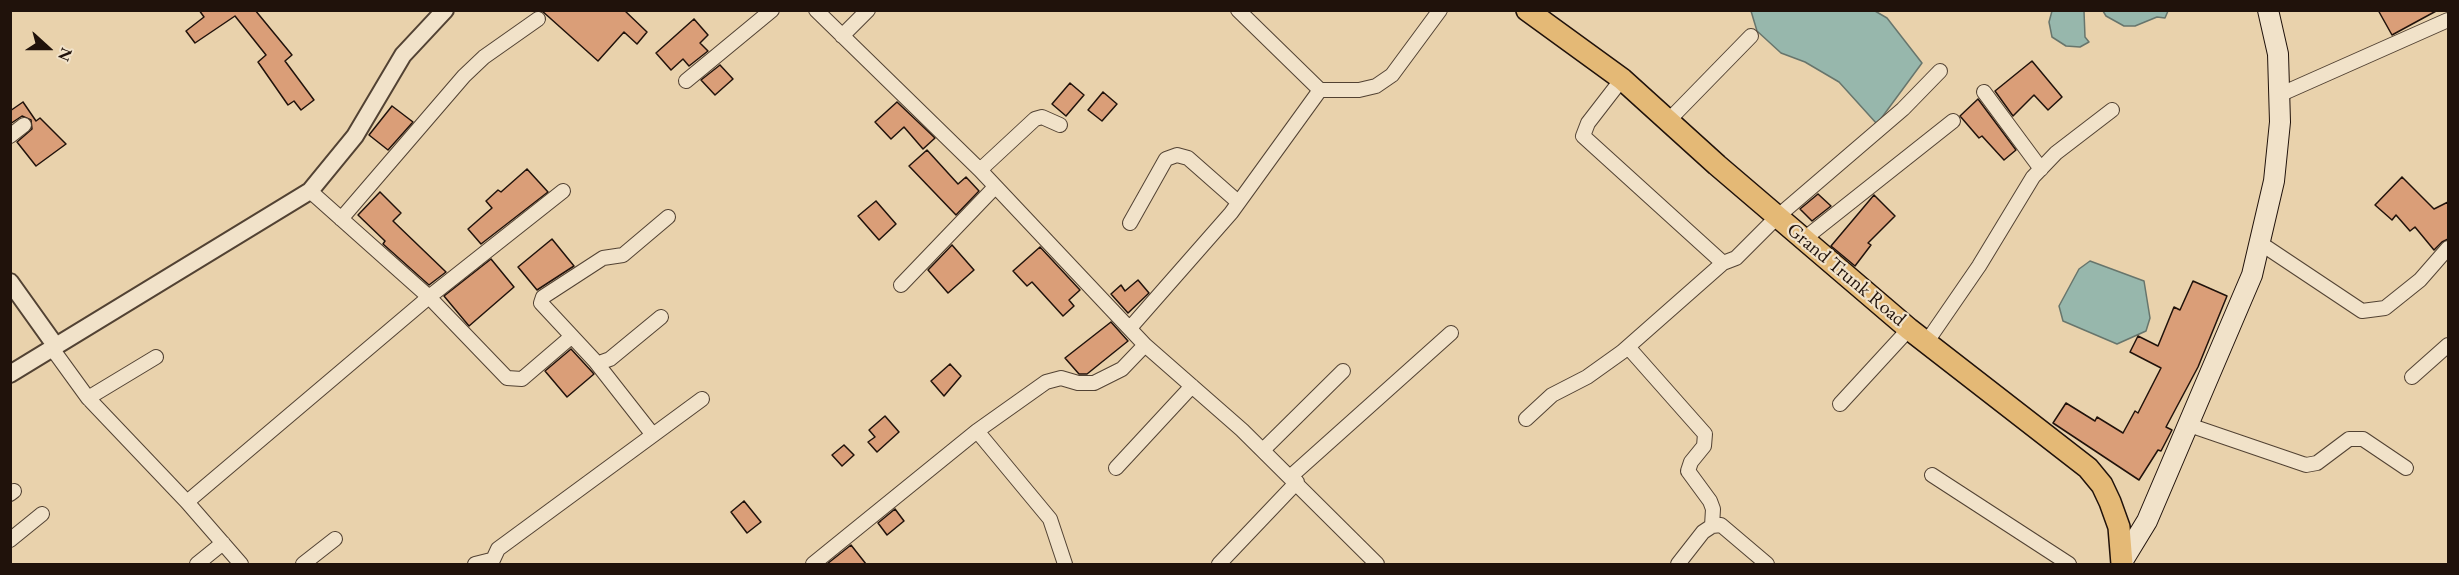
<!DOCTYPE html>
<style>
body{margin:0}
#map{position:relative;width:2459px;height:575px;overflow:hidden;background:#e9d2ac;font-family:"EB Garamond",serif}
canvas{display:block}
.frame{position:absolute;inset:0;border:12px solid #20120b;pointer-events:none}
.north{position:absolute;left:18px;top:18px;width:60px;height:60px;-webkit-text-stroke:4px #f1e2c9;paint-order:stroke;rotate:111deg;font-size:16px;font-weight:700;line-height:24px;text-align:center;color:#20120b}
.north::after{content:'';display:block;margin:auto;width:21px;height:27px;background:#20120b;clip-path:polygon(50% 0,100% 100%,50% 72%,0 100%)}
</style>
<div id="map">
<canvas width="2459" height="575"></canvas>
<div class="frame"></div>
<div class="north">N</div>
</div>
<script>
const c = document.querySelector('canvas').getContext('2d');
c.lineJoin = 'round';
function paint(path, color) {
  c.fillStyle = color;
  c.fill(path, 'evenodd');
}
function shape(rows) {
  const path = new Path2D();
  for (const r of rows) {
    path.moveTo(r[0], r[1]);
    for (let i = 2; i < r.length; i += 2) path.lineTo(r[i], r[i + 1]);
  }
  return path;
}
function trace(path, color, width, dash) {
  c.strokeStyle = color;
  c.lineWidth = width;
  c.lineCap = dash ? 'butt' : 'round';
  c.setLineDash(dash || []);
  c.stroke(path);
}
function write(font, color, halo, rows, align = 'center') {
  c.font = font + ' "EB Garamond",serif';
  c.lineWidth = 4.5;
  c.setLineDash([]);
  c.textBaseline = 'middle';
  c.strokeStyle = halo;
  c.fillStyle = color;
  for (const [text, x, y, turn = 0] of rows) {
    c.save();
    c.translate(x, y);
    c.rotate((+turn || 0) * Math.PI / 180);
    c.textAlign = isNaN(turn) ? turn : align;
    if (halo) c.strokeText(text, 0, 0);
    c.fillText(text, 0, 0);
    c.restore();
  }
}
const water = shape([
 [1751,11,1875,11,1887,18,1922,63,1877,124,1839,82,1805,62,1781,53,1757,31,1751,11],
 [2052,11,2084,11,2085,37,2089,42,2080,47,2066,46,2052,37,2049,22,2052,11],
 [2103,11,2168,11,2165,18,2157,17,2135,26,2124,26,2106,16,2103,11],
 [2090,261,2144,281,2150,318,2146,331,2117,344,2063,321,2059,306,2079,269,2090,261]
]);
paint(water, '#97b7ac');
trace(water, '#67756c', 1.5);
const building = shape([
 [199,10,255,10,292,55,285,61,314,100,301,110,294,101,288,105,258,62,266,55,235,16,195,43,186,31,204,17,199,10],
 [541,10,624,10,647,32,637,44,624,32,598,61,541,10],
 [2378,10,2438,10,2392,35,2378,10],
 [694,19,708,35,700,43,708,51,689,66,683,59,671,70,656,53,694,19],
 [2032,61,2062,97,2048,110,2034,95,2013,116,1995,91,2032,61],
 [720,65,733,79,715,95,701,80,720,65],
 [1070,83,1084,95,1066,116,1052,104,1070,83],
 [1103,92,1117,104,1102,121,1088,110,1103,92],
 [1978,99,2016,150,2004,160,1982,136,1979,138,1960,116,1978,99],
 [23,102,36,121,40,118,66,144,36,166,17,142,32,129,31,120,22,116,10,124,10,111,23,102],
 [897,102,935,138,923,149,904,127,891,139,875,122,897,102],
 [392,106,413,122,388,150,369,135,392,106],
 [927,150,958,184,966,177,979,191,956,215,909,166,927,150],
 [527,169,548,192,481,244,468,229,492,208,486,201,498,190,501,192,527,169],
 [2402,177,2434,209,2448,202,2448,239,2442,242,2434,250,2415,227,2410,231,2396,215,2392,220,2375,205,2402,177],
 [380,192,401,213,393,221,446,272,429,285,383,244,385,241,358,215,380,192],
 [1818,194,1831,206,1812,221,1800,209,1818,194],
 [1874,195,1895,216,1868,243,1871,245,1855,266,1831,246,1874,195],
 [876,201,896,224,879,240,858,216,876,201],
 [552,239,574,266,537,290,518,267,552,239],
 [952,245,974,270,948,293,928,270,952,245],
 [1040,247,1080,290,1069,300,1074,306,1063,316,1032,282,1027,286,1013,271,1040,247],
 [491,259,514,287,469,326,444,296,491,259],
 [1138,280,1149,293,1128,313,1111,294,1121,285,1125,291,1138,280],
 [2193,281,2227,296,2198,367,2166,427,2172,430,2161,451,2158,450,2139,480,2053,423,2066,403,2095,421,2097,417,2123,433,2135,411,2138,413,2161,368,2130,352,2138,336,2158,346,2174,307,2180,310,2193,281],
 [1111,322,1128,341,1087,374,1079,374,1065,358,1111,322],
 [571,349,594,374,567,397,545,371,571,349],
 [950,364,961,376,944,396,931,381,950,364],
 [885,416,899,432,877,452,868,442,875,437,869,430,885,416],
 [844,445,854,455,842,466,832,455,844,445],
 [744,501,761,522,747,533,731,512,744,501],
 [895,509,904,521,887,535,878,523,895,509],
 [851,545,866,564,827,564,851,545]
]);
paint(building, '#da9e78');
trace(building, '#20120b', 1.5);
const minor = shape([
 [816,10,980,170,1145,345,1242,430,1377,564],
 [1238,10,1320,90,1359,90,1376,86,1392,75,1440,10],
 [842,36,868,10],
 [1622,79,1588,123,1583,136,1723,263],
 [686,81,772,10],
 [1984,92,2041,169],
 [2279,95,2448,20],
 [1668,121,1751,36],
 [10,136,24,125],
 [980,170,1035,119,1042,117,1060,125],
 [310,191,429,297,507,378,522,379,571,337],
 [341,219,464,76,484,57,538,19],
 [1130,223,1166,159,1177,155,1188,158,1238,202],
 [1804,239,1953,121],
 [2260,243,2362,311,2385,308,2420,280,2448,248],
 [901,285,995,187],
 [661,317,610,359,599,363,595,361,541,303,543,297,603,258,623,255,668,217],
 [1130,328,1231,213,1320,90],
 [1926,343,1979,266,2033,177,2056,153,2112,110],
 [51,347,88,398,187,502,241,564],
 [1628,347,1705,434,1704,446,1691,462,1688,471,1710,501,1713,509,1712,526],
 [595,361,653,435],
 [2412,377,2448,345],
 [88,398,156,357],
 [1840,404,1909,329],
 [1526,419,1552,395,1587,377,1622,352,1723,263,1736,258,1777,217,1903,109,1940,71],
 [2189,425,2306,465,2317,463,2349,439,2363,439,2406,468],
 [977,431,1050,519,1065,564],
 [1263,450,1343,371],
 [1116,468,1192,386],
 [1932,475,2069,564],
 [1290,477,1451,333],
 [10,494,14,491],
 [187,502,429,297,563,191],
 [10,540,42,514],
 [197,564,223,543],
 [303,564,335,539],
 [475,564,491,560],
 [491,564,498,549,702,399],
 [813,564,977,431,1046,382,1061,378,1078,383,1094,383,1122,369,1145,345],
 [1219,564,1297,482],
 [1678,564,1703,532,1712,526,1721,525,1767,564]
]);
const tertiary = shape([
 [10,282,55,345],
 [10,374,310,191,355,136,403,55,445,10]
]);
const secondary = shape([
 [2122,562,2147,521,2252,275,2274,181,2280,122,2278,54,2268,10]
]);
const primary = shape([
 [1527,10,1622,79,1717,165,1909,329,2088,468,2102,485,2110,502,2119,527,2122,564]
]);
trace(minor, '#524233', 16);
trace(tertiary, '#524233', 20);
trace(secondary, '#20120b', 22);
trace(primary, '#20120b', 24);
trace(minor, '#f1e2c9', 14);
trace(tertiary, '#f1e2c9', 16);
trace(secondary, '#f1e2c9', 20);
trace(primary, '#e4b976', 21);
write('20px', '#20120b', '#f1e2c9', [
 ["Grand Trunk Road",1846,275,40]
]);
</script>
